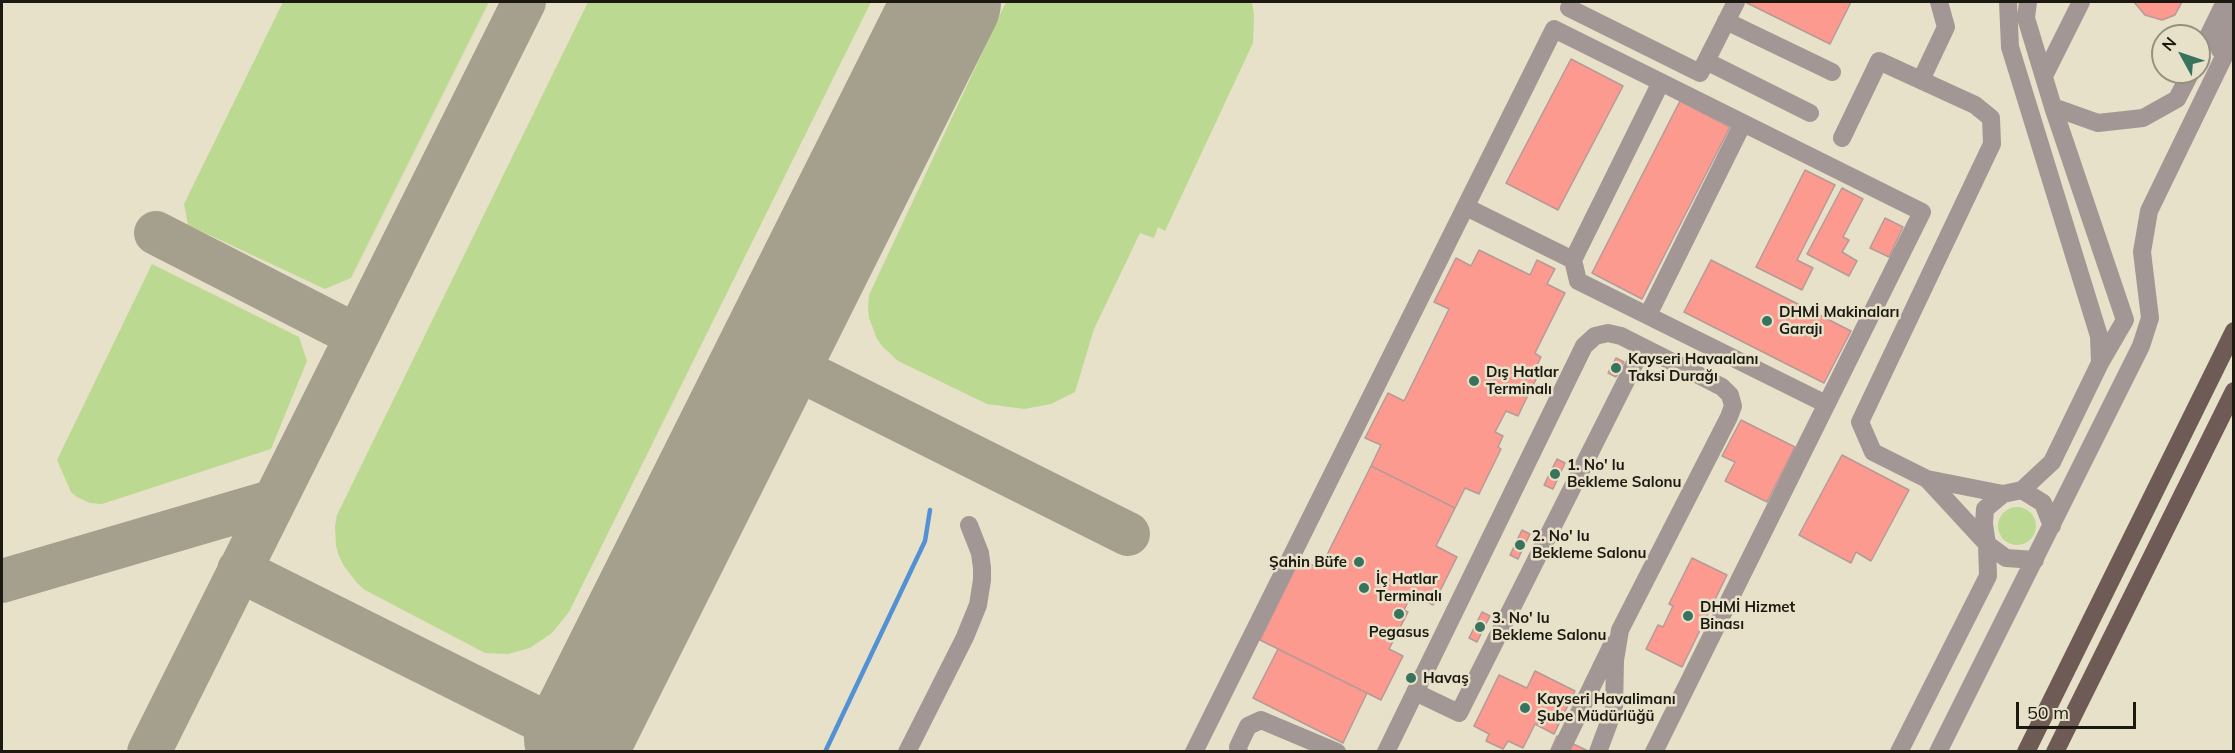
<!DOCTYPE html>
<meta charset="utf-8">
<style>
body{margin:0}
#map{position:relative;width:2235px;height:753px;overflow:hidden;background:#e7e1c9;font-family:Mulish,sans-serif}
canvas{display:block}
.frame{position:absolute;inset:0;border:3px solid #1b1910;pointer-events:none}
.north{position:absolute;left:2151px;top:24px;width:60px;height:60px;box-sizing:border-box;background:#e7e1c9;border:2px solid #95917f;border-radius:50%;rotate:310deg;font-size:16px;font-weight:700;line-height:24px;text-align:center;color:#1b1910}
.north::after{content:'';display:block;margin:auto;width:21px;height:27px;background:#38735d;clip-path:polygon(50% 0,100% 100%,50% 72%,0 100%)}
.scale{position:absolute;left:2016px;top:702px;width:120px;height:27px;box-sizing:border-box;border:3px solid #1b1910;border-top:0;padding-left:8px;font-size:18px;line-height:21px;white-space:nowrap;color:#1b1910;-webkit-text-stroke:4px #e7e1c9;paint-order:stroke}
</style>
<div id="map">
<canvas width="2235" height="753"></canvas>
<div class="frame"></div>
<div class="north">N</div>
<div class="scale">50 m</div>
</div>
<script>
const c = document.querySelector('canvas').getContext('2d');
c.lineJoin = 'round';
function paint(path, color) {
  c.fillStyle = color;
  c.fill(path, 'evenodd');
}
function shape(rows) {
  const path = new Path2D();
  for (const r of rows) {
    if (r.length === 3) {
      path.moveTo(r[0] + r[2], r[1]);
      path.arc(r[0], r[1], r[2], 0, 2 * Math.PI);
      continue;
    }
    path.moveTo(r[0], r[1]);
    for (let i = 2; i < r.length; i += 2) path.lineTo(r[i], r[i + 1]);
  }
  return path;
}
function trace(path, color, width, dash) {
  c.strokeStyle = color;
  c.lineWidth = width;
  c.lineCap = dash ? 'butt' : 'round';
  c.setLineDash(dash || []);
  c.stroke(path);
}
function write(font, color, halo, rows, align = 'center') {
  c.font = font + ' Mulish,sans-serif';
  c.lineWidth = 5;
  c.setLineDash([]);
  c.textBaseline = 'middle';
  c.strokeStyle = halo;
  c.fillStyle = color;
  for (const [text, x, y, turn = 0] of rows) {
    c.save();
    c.translate(x, y);
    c.rotate((+turn || 0) * Math.PI / 180);
    c.textAlign = isNaN(turn) ? turn : align;
    if (halo) c.strokeText(text, 0, 0);
    c.fillText(text, 0, 0);
    c.restore();
  }
}
paint(shape([
 [283,2,489,2,351,278,325,289,188,225,184,204],
 [588,2,871,2,569,612,552,633,530,648,508,654,485,653,365,590,357,583,344,566,339,556,336,546,335,526,337,515],
 [1006,2,1252,2,1254,15,1253,43,1165,231,1158,227,1154,238,1140,233,1094,329,1075,392,1051,404,1024,409,987,404,898,361,883,347,877,339,869,318,868,307,869,295],
 [152,264,299,337,307,361,271,449,102,504,90,503,77,497,71,492,57,460],
 [2017,526,19]
]), '#bcd992');
trace(shape([
 [825,752,925,541,930,510]
]), '#5391d5', 4.5);
trace(shape([
 [156,233,357,336],
 [770,355,1128,534],
 [239,570,578,739],
 [2,581,274,501],
 [149,752,524,2]
]), '#a5a08d', 44);
trace(shape([
 [578,739,947,2]
]), '#a5a08d', 108);
const building = shape([
 [1745,2,1851,2,1830,44,1745,2],
 [2134,2,2182,2,2175,15,2162,20,2145,15,2134,2],
 [1571,59,1623,86,1558,210,1506,183,1571,59],
 [1680,101,1730,127,1642,299,1592,273,1680,101],
 [1805,170,1835,185,1797,260,1813,268,1802,290,1756,267,1805,170],
 [1842,188,1863,199,1843,237,1849,240,1842,252,1857,261,1849,276,1807,254,1842,188],
 [1885,218,1903,227,1889,257,1870,248,1885,218],
 [1479,250,1530,275,1537,260,1555,269,1547,284,1565,293,1535,353,1541,357,1536,367,1541,370,1529,393,1518,416,1506,411,1495,432,1503,436,1498,447,1501,449,1479,494,1465,488,1455,508,1371,466,1381,445,1365,438,1388,393,1404,401,1449,309,1434,302,1456,258,1471,266,1479,250],
 [1711,260,1851,331,1824,383,1684,312,1711,260],
 [1616,358,1624,362,1616,377,1608,373,1616,358],
 [1741,420,1795,447,1767,502,1725,481,1735,462,1722,456,1741,420],
 [1842,455,1909,490,1871,561,1856,552,1851,563,1799,535,1842,455],
 [1557,459,1565,463,1553,489,1544,485,1557,459],
 [1371,466,1455,508,1436,546,1457,557,1433,605,1412,594,1404,610,1408,612,1389,649,1403,656,1381,700,1260,640,1300,559,1320,569,1371,466],
 [1522,530,1530,534,1518,559,1510,555,1522,530],
 [1692,558,1727,575,1682,667,1646,649,1658,625,1663,627,1673,606,1669,604,1692,558],
 [1482,612,1490,616,1477,642,1469,638,1482,612],
 [1278,649,1367,693,1343,743,1253,698,1278,649],
 [1535,671,1575,691,1554,734,1535,724,1523,748,1508,741,1503,749,1486,741,1489,734,1474,726,1499,675,1527,688,1535,671],
 [1557,736,1590,752,1550,752,1557,736]
]);
paint(building, '#fd9a90');
trace(building, '#b59a97', 1.5);
trace(shape([
 [2008,2,2010,47,2099,336,2100,363],
 [1569,8,1700,73,1736,2],
 [1726,21,1832,72],
 [2220,50,2229,2],
 [2199,55,2222,8],
 [1706,61,1810,113],
 [2044,76,2081,2],
 [1921,80,1946,27,1939,2],
 [2053,107,2098,123,2143,118,2177,99,2191,72],
 [1842,138,1879,61,1975,105,1991,118,1992,144,1860,422,1873,452,1927,479,2003,494],
 [1466,207,1573,260,1661,82],
 [1573,260,1578,281,1826,404],
 [1648,315,1743,123],
 [2022,490,2052,462,2100,363,2125,320,2053,107,2026,18,2028,2],
 [2035,560,2006,558,1987,544,1984,524,1985,509,2003,494,2022,490,2043,503,2052,526],
 [1415,692,1459,713,1643,347],
 [907,752,965,637,978,605,982,580,982,568,980,553,969,525],
 [1194,752,1554,29,1922,212,1654,752],
 [1239,752,1238,747,1248,726,1261,720,1337,752],
 [1386,752,1584,346,1595,336,1608,333,1621,336,1722,387,1730,395,1733,406,1729,417,1620,630,1615,660,1614,709,1598,752],
 [1560,752,1612,645],
 [1899,752,1988,576,1987,544,1927,479],
 [1938,752,2141,346,2150,318,2142,252,2149,211,2234,36]
]), '#a29794', 18);
trace(shape([
 [2026,752,2234,331],
 [2055,752,2234,391]
]), '#6e5b55', 18);
for (const [x, y, r, color] of [
 [1767,321,6,"#38735d"],
 [1616,368,6,"#38735d"],
 [1474,381,6,"#38735d"],
 [1555,474,6,"#38735d"],
 [1520,545,6,"#38735d"],
 [1359,562,6,"#38735d"],
 [1364,588,6,"#38735d"],
 [1399,614,6,"#38735d"],
 [1688,616,6,"#38735d"],
 [1480,627,6,"#38735d"],
 [1411,678,6,"#38735d"],
 [1525,708,6,"#38735d"]
]) {
  const dot = new Path2D();
  dot.arc(x, y, r, 0, 2 * Math.PI);
  c.fillStyle = color;
  c.fill(dot);
  trace(dot, '#e7e1c9', 2);
}
write('bold 15px', '#1b1910', '#e7e1c9', [
 ["DHMİ Makinaları",1779,312],
 ["Garajı",1779,329],
 ["Kayseri Havaalanı",1628,359],
 ["Taksi Durağı",1628,376],
 ["Dış Hatlar",1486,372],
 ["Terminalı",1486,389],
 ["1. No' lu",1567,465],
 ["Bekleme Salonu",1567,482],
 ["2. No' lu",1532,536],
 ["Bekleme Salonu",1532,553],
 ["Şahin Büfe",1347,562,"right"],
 ["İç Hatlar",1376,579],
 ["Terminalı",1376,596],
 ["DHMİ Hizmet",1700,607],
 ["Binası",1700,624],
 ["3. No' lu",1492,618],
 ["Bekleme Salonu",1492,635],
 ["Pegasus",1399,632,"center"],
 ["Havaş",1423,678],
 ["Kayseri Havalimanı",1537,699],
 ["Şube Müdürlüğü",1537,716]
], 'left');
</script>
